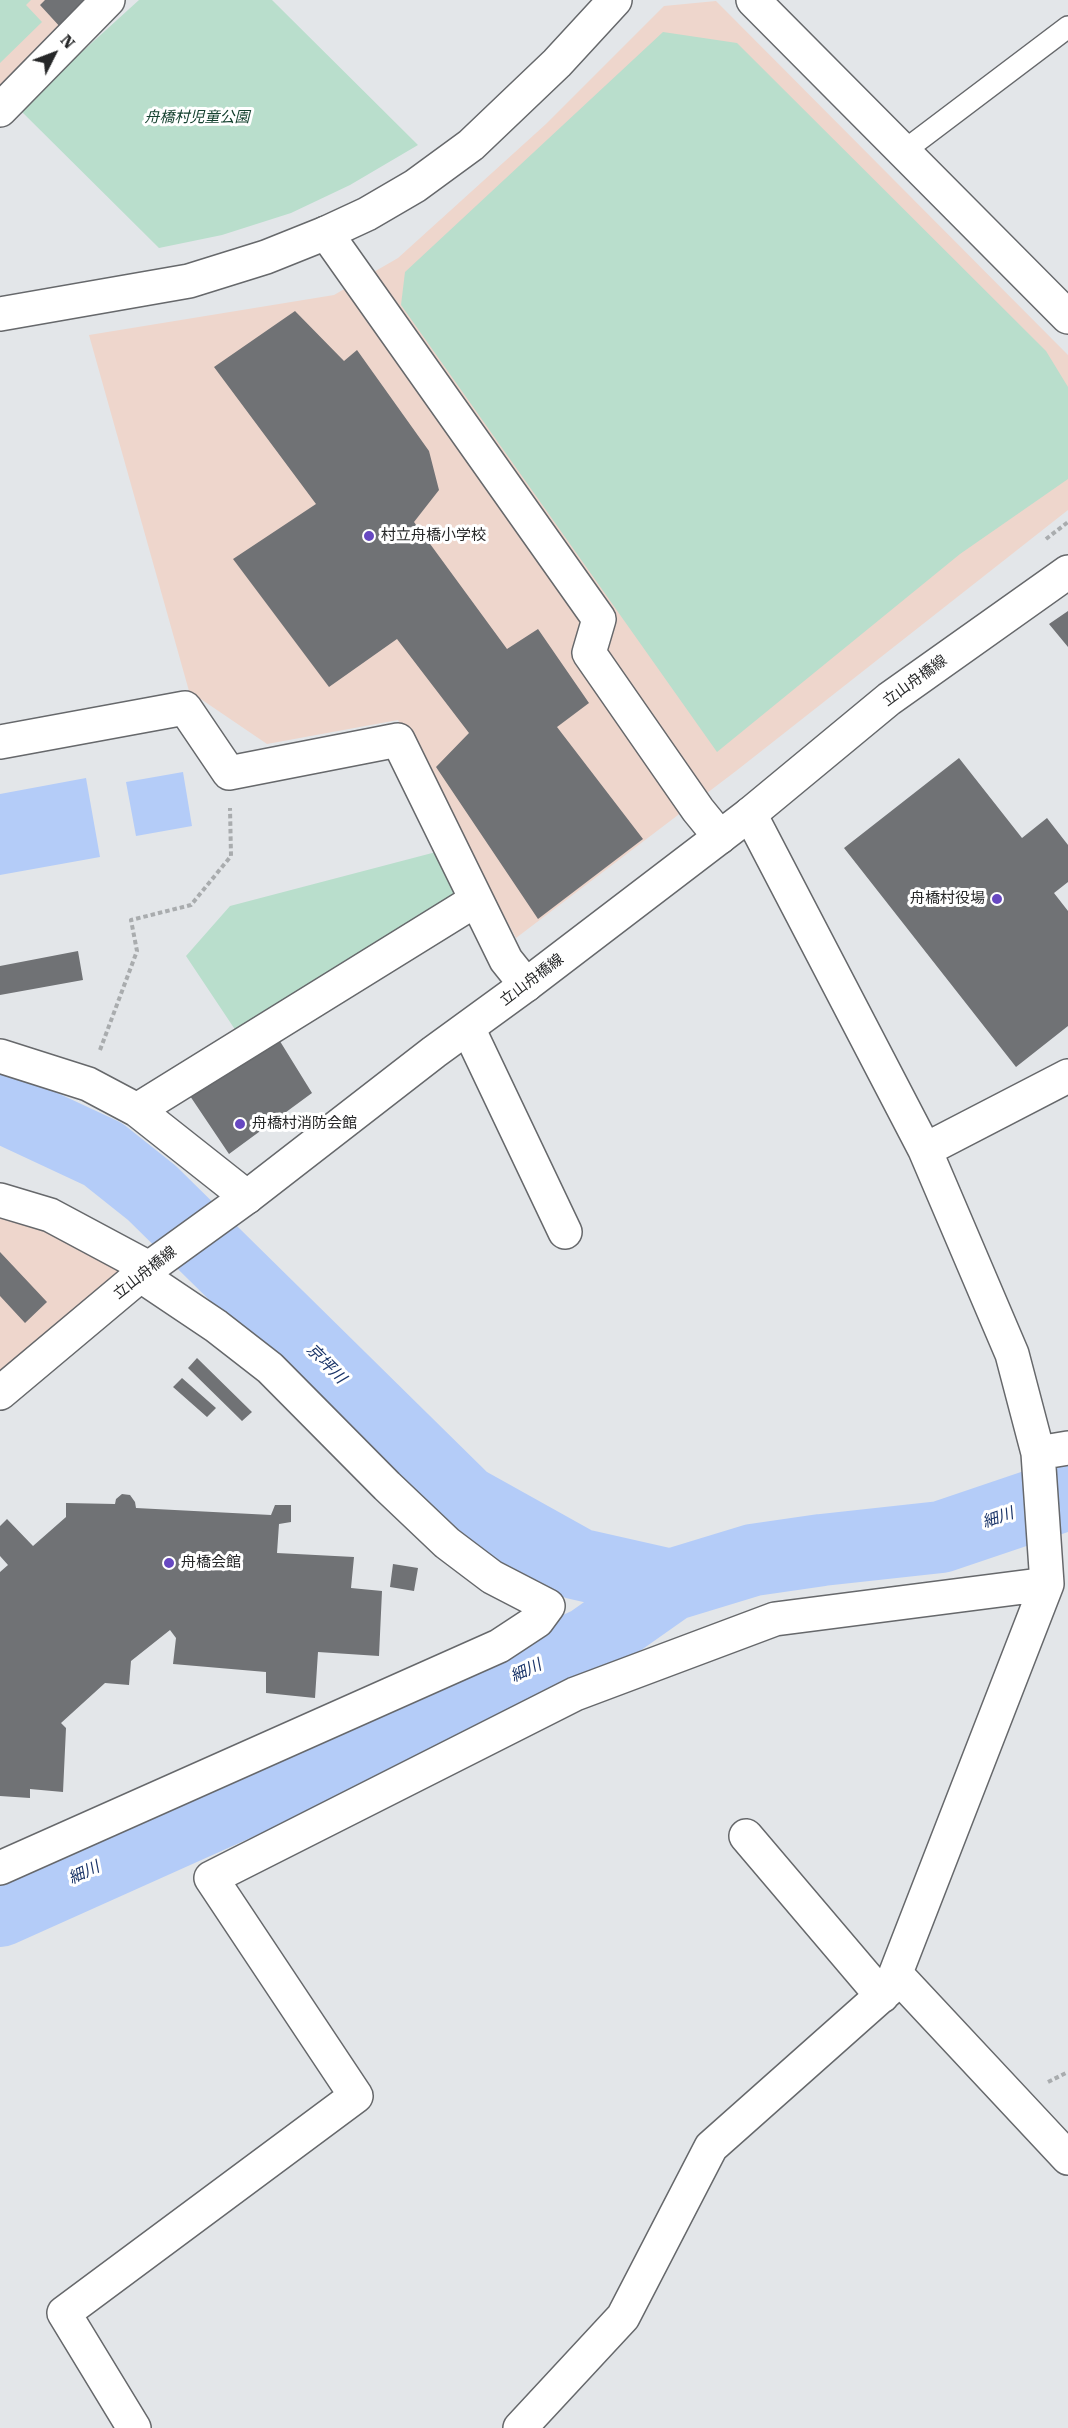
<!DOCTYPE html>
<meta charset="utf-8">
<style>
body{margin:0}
#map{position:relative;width:1068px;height:2428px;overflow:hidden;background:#e3e6e9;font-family:"Roboto Serif",serif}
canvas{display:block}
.north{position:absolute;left:24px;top:24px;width:60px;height:60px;-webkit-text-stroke:4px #fff;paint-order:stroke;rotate:48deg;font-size:16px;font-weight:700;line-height:24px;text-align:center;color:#262728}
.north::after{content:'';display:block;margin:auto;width:21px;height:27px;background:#262728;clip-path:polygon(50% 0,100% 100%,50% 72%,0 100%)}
</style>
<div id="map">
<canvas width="1068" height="2428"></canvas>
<div class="north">N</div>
</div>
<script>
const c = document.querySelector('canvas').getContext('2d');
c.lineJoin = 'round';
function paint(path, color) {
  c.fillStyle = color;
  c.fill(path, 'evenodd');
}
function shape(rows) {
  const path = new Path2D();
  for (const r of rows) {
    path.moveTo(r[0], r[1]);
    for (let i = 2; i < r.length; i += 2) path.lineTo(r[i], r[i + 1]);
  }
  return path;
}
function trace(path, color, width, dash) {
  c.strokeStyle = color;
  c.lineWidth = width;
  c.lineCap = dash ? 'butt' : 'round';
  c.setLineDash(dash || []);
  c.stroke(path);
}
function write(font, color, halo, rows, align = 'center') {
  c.font = font + ' "Roboto Serif","Noto Sans JP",serif';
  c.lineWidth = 6;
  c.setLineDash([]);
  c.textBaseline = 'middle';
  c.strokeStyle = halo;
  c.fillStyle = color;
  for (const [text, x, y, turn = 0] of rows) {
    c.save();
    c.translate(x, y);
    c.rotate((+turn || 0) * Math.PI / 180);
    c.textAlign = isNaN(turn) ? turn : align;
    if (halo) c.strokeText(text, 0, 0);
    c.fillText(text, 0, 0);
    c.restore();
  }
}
paint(shape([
 [0,0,101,0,0,101],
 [716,1,1068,355,1068,510,736,771,516,938,398,720,267,744,189,691,89,335,334,295,398,258,546,124,664,6],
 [0,1200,149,1268,0,1393]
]), '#eed6cc');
paint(shape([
 [0,0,31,0,26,5,42,22,0,63],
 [139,0,272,0,418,145,350,185,291,213,222,235,159,248,19,109],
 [663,32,737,43,1046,351,1068,387,1068,479,960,554,717,752,401,305,405,272],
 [436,852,460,895,236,1031,186,956,230,906]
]), '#b9decc');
paint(shape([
 [183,772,192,826,136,836,126,782],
 [86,778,100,857,0,875,0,794]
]), '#b4ccf8');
trace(shape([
 [0,1106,103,1154,152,1193,465,1501,578,1564,671,1585],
 [0,1911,361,1749,590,1642,671,1585,753,1560,822,1550,941,1537,1068,1494]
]), '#b4ccf8', 72);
paint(shape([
 [45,0,93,0,62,29,40,5],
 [295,311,344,361,357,350,429,451,439,490,414,522,507,649,538,629,589,703,557,727,643,839,538,919,436,767,469,733,397,639,329,687,233,559,316,504,214,367],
 [1068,611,1068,647,1049,624],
 [959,758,1022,838,1047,818,1068,845,1068,882,1054,893,1068,911,1068,1026,1016,1067,844,848],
 [78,951,83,980,0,995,0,966],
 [278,1038,312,1093,229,1154,188,1093],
 [0,1252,47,1302,25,1323,0,1296],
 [197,1358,252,1412,242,1421,188,1368],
 [182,1378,216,1408,207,1417,173,1387],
 [122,1494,130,1495,135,1502,136,1508,271,1515,275,1505,291,1505,291,1522,279,1524,277,1553,354,1557,351,1588,382,1591,379,1656,318,1652,315,1698,266,1693,266,1672,173,1664,176,1638,170,1630,131,1661,129,1685,105,1683,61,1723,66,1728,63,1792,30,1789,30,1798,0,1796,0,1572,8,1565,0,1556,0,1526,7,1519,33,1546,66,1517,66,1503,115,1504,116,1499],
 [393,1564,418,1568,414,1591,390,1587]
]), '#707275');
const service = shape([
 [904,151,1068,27]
]);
const minor = shape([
 [0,110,108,0],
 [326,233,599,619,589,653,698,810,720,837],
 [0,742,185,708,229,773,398,740,506,960,526,985],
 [468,1028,565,1232],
 [0,1056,88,1084,137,1110,247,1197],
 [137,1110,476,900],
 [925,1150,1068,1076],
 [1038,1453,1068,1448],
 [746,1836,882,1996],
 [0,1868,499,1646,537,1621,548,1606,492,1577,447,1543,387,1486,270,1368,216,1326,140,1275],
 [896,1974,1068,2158],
 [134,2428,64,2313,356,2096,211,1878,575,1694,775,1619,1047,1584],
 [520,2428,623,2317,711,2147,890,1988,1047,1584,1038,1453,1012,1354,925,1150,750,814]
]);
const tertiary = shape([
 [753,0,1068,317],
 [0,314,189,281,266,257,326,233,367,214,415,186,471,145,557,63,615,0],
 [0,1200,50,1215,149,1268]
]);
const secondary = shape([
 [0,1393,149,1268,247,1197,434,1052,526,985,750,814,889,699,1068,572]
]);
trace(service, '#66686b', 24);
trace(minor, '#66686b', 36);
trace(tertiary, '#66686b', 36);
trace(secondary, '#66686b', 36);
trace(shape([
 [1046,539,1068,522],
 [100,1050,137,951,131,920,191,905,231,856,230,808],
 [1048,2082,1068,2072]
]), '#a9acae', 4, [4.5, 3]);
trace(service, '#fff', 21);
trace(minor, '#fff', 33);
trace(tertiary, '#fff', 33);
trace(secondary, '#fff', 33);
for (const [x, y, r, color] of [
 [369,536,6,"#6748c1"],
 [997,899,6,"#6748c1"],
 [240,1124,6,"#6748c1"],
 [169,1563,6,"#6748c1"]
]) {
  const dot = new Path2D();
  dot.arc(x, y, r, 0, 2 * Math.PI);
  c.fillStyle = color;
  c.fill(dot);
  trace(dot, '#fff', 2);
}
write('italic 15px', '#14412f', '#fff', [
 ["舟橋村児童公園",197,118]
]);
write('15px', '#262728', '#fff', [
 ["村立舟橋小学校",381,536],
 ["舟橋村役場",985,899,"right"],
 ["舟橋村消防会館",252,1124],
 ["舟橋会館",181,1563]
], 'left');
write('15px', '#262728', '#fff', [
 ["立山舟橋線",915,681,-36],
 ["立山舟橋線",532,980,-37],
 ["立山舟橋線",145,1273,-38]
]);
write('italic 16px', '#1b3569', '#fff', [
 ["京坪川",326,1364,45],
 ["細川",998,1518,-19],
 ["細川",526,1671,-25],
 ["細川",84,1873,-25]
]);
</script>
